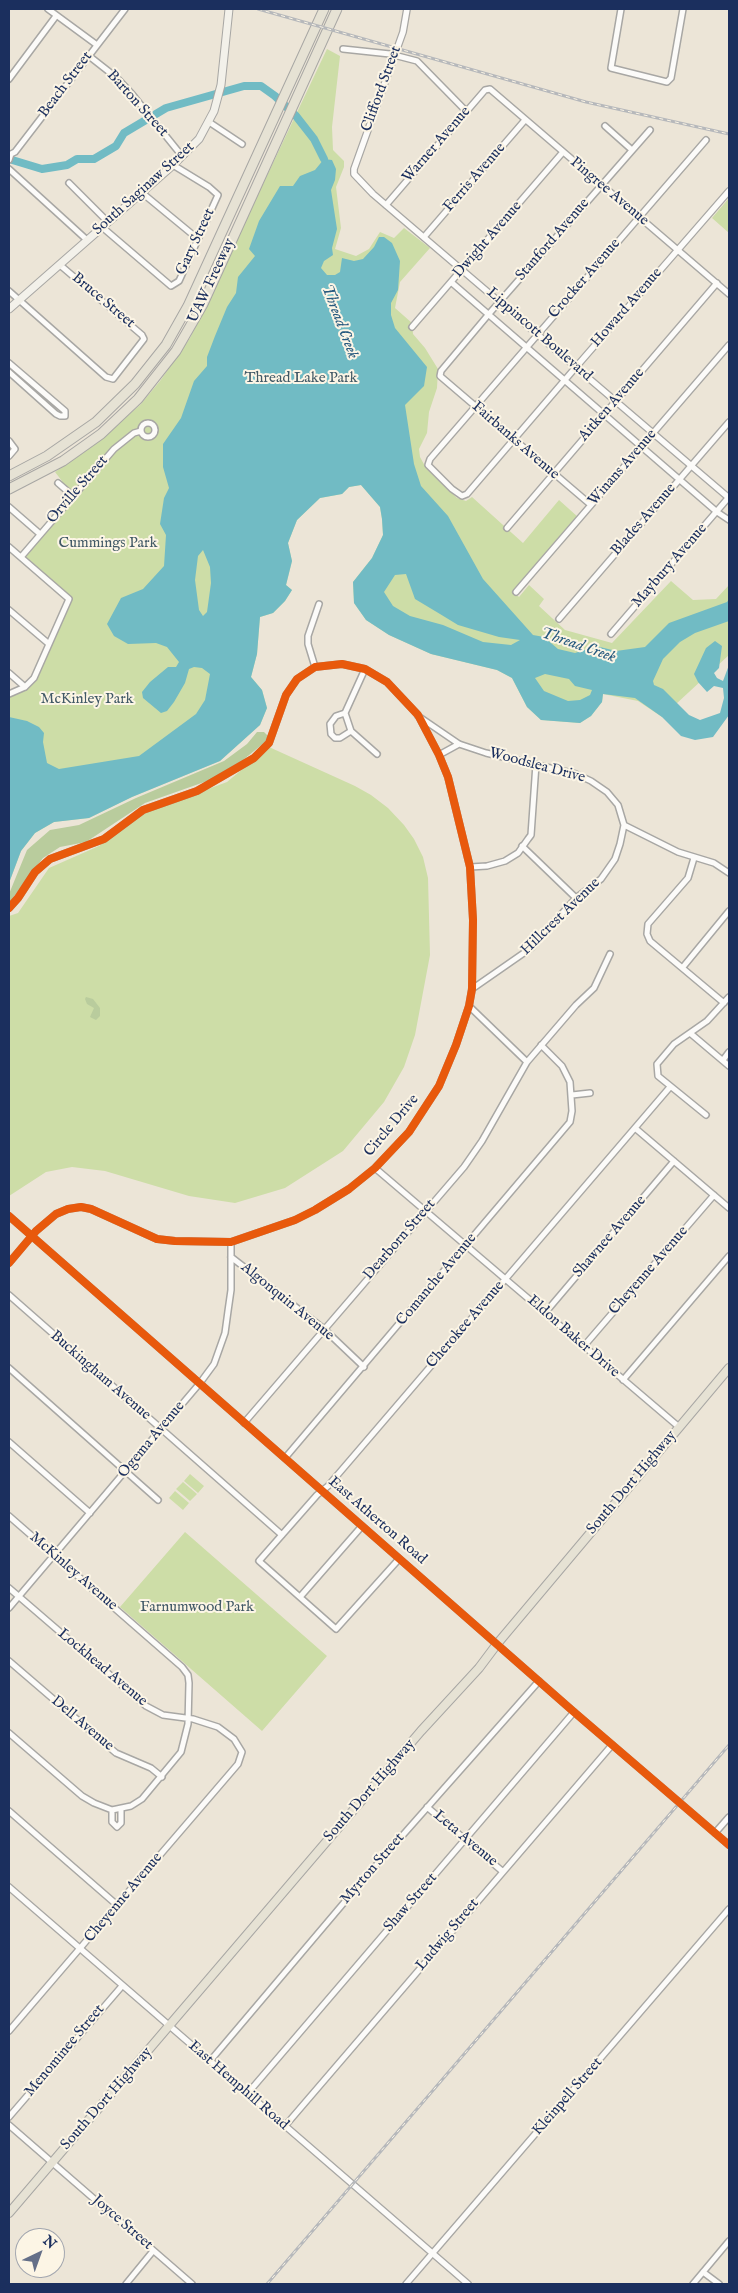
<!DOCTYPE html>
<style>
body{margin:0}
#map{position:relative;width:738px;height:2293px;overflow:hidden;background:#ece5d7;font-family:"IM FELL English",serif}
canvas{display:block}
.frame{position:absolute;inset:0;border:10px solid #1b2f5e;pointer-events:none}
.north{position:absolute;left:15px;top:2228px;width:50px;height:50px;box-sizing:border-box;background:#fcf5e5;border:1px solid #a2a6af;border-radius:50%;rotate:42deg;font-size:14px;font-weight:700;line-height:20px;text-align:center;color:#1b2f5e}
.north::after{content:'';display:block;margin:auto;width:18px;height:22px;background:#646f88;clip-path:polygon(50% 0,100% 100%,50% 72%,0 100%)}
</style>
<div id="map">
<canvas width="738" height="2293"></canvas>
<div class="frame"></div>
<div class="north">N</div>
</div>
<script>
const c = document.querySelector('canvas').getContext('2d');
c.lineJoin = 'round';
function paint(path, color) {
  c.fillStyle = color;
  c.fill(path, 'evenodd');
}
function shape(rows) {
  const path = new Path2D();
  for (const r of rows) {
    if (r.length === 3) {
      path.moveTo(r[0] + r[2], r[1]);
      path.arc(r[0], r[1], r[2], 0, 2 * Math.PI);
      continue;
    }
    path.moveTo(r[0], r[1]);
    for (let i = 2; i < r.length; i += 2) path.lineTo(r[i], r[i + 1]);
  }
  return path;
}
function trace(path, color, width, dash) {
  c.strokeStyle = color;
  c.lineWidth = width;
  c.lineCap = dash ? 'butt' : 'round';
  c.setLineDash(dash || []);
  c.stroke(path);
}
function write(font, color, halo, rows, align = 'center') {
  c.font = font + ' "IM FELL English",serif';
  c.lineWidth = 4;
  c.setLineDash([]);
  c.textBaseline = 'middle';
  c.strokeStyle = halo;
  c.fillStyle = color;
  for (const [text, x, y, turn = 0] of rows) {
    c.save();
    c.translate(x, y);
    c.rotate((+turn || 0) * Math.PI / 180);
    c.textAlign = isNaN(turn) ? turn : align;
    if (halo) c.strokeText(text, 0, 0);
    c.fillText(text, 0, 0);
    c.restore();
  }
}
paint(shape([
 [327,49,340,56,332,127,333,150,344,161,344,167,336,187,341,228,335,249,356,256,369,249,380,232,394,238,404,228,430,248,400,282,395,308,412,323,413,334,425,348,438,369,437,388,429,412,427,433,419,449,420,457,426,468,457,498,466,501,472,497,523,543,559,500,578,517,513,591,519,597,529,585,544,599,539,606,565,630,612,643,671,581,693,600,716,599,729,585,729,655,662,717,638,701,603,694,602,702,591,716,580,723,541,720,527,707,512,678,497,670,431,654,389,635,366,620,354,603,353,582,372,558,383,535,382,519,380,507,361,485,349,487,342,494,320,498,297,520,288,543,292,561,286,585,292,590,285,601,273,613,260,617,257,654,251,677,262,690,267,708,260,725,220,761,132,797,89,818,54,822,35,833,21,851,9,883,9,697,34,683,72,599,24,556,72,500,54,484,62,481,55,472,94,445,140,405,160,381,190,338],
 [729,198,729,233,712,218],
 [269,747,355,786,371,795,388,808,404,825,414,839,423,857,428,878,430,955,415,1035,404,1067,384,1102,343,1151,285,1188,235,1203,189,1196,105,1171,72,1167,46,1172,9,1196,9,916,18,913,49,868,99,846,144,813,227,782],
 [190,1474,204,1486,198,1493,184,1481],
 [183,1482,197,1494,190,1501,176,1489],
 [175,1491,189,1503,183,1510,169,1498],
 [185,1532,327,1656,262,1731,120,1607]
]), '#cddda7');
paint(shape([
 [257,732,264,732,268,736,265,742,243,760,210,780,145,803,86,842,60,847,43,858,9,903,9,894,27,850,50,830,79,825,136,798,224,761,247,744],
 [86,997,93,999,100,1008,100,1016,96,1020,90,1017,94,1008,87,1004,85,999]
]), '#b9cc9d');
paint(shape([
 [324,159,332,160,336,169,335,180,331,190,337,229,332,248,333,255,324,261,321,268,327,275,335,275,340,272,342,258,354,261,363,259,374,247,379,237,384,237,392,243,400,261,398,290,391,303,391,315,395,328,427,367,424,386,405,405,414,464,421,486,448,516,483,579,533,635,544,637,558,649,575,653,596,646,616,651,645,647,669,623,727,602,729,599,729,621,695,633,680,642,663,659,653,681,654,685,663,689,689,715,700,720,720,713,724,698,723,688,714,686,707,692,698,682,694,674,706,648,715,641,722,646,719,668,714,673,717,678,723,681,729,665,729,715,713,737,695,740,681,736,662,717,635,698,603,694,602,702,591,716,580,723,541,720,527,707,512,678,497,670,431,654,389,635,366,620,354,603,353,582,372,558,383,535,382,519,380,507,361,485,349,487,342,494,320,498,297,520,288,543,292,561,286,585,292,590,285,601,273,613,260,617,257,654,251,677,262,690,267,708,260,725,220,761,132,797,89,818,54,822,35,833,21,851,9,883,9,717,27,721,39,727,44,733,43,742,47,763,59,769,139,756,196,714,205,700,210,674,202,668,194,667,189,669,185,683,174,702,167,711,161,713,143,698,142,692,150,682,168,667,176,667,179,662,167,647,156,643,128,644,114,636,107,624,121,598,143,589,164,566,166,535,160,524,164,498,169,488,163,467,163,444,181,418,194,381,207,366,207,357,215,336,227,307,236,293,238,277,255,256,249,249,259,221,280,186,293,186,300,176,315,170],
 [203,550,210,567,211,583,207,612,203,616,199,610,195,580,198,556],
 [406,574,415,599,440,614,458,625,499,637,520,640,511,645,483,642,443,625,410,616,393,606,384,592,395,575],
 [545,674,569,679,575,686,592,690,590,695,580,700,568,701,544,691,535,678]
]), '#71bbc4');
trace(shape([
 [9,159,42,169,67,165,77,159,94,159,116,146,124,133,166,108,244,86,261,86,275,96,296,116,314,139,324,159]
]), '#71bbc4', 8);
const minor = shape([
 [48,9,97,45],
 [621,9,611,68,667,82,671,78,683,9],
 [343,49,390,54,417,61,466,111],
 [89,56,117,78,132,94,182,156],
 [9,79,56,16],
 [209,122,242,144],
 [605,126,632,150],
 [9,160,11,154,15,152,125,9],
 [9,169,87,240],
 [69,183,108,222],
 [141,192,198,239],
 [386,205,485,90,490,89,729,294],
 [102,227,171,286,179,281,218,195,209,187,173,165],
 [424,237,525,120],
 [451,282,717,512,729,520],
 [9,291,106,377,113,379,144,339,142,335,60,265],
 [412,327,563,152],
 [9,363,65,411,65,416,60,416,56,414,9,372],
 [576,367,467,494,462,496,452,489,428,465,430,459,706,140],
 [148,430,7],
 [9,441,15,449,9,456],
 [58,483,73,496],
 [591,505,440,376,441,371,488,315,650,130],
 [9,507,40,534],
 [507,528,717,283],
 [9,547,69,599,34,678,25,687,9,694],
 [21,557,114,449,134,433,141,431],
 [516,592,729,345],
 [9,610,49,644],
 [559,619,729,422],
 [611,634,729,497],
 [315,667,308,644,308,636,319,604],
 [9,673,25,687],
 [345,713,351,731,377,754],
 [418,716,459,744,486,753,576,774,591,781,607,792,618,805,624,825,678,852,714,863,729,873],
 [351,731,340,738,335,738,331,734,330,724,336,716,345,713,365,669],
 [439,755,459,744],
 [522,846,576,898],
 [694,858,688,878,648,924,647,934,650,941,724,1003],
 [470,867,487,866,505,861,518,853,528,839,531,835,536,764],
 [9,908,18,898,35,872,50,859,104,839,143,810,197,791,254,758,269,743,286,695,297,679,315,667,342,664,365,669,387,682,418,715,439,755,448,777,470,867,473,920,472,989,469,1006,456,1045,439,1086,409,1132,375,1168,349,1189,315,1210,295,1220,231,1242,175,1241,157,1239,91,1209,81,1207,68,1209,56,1214,36,1231,9,1263],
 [683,967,729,911],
 [472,989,531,948,576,898,601,879,615,859,620,844,624,825],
 [469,1006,527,1062],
 [690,1033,729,1066],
 [723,1060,729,1052],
 [572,1095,590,1093],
 [706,1115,658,1076,657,1064,674,1044,707,1021,729,997],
 [635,1128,729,1208],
 [375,1168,679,1427],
 [231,1257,324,1329,364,1367],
 [9,1295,282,1535],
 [545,1313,674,1161],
 [584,1346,714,1195],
 [9,1368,158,1500],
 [623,1380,729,1256],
 [244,1423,464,1167,482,1141,527,1062,576,1005,594,988,610,954],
 [9,1442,90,1513],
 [285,1458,570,1122,572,1111,570,1082,562,1066,541,1045],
 [9,1516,182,1667,188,1675,189,1683,188,1724,181,1752,142,1799,131,1806,112,1810,94,1803,82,1796,9,1733],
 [399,1559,336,1629,259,1561,317,1495,328,1486,670,1087],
 [9,1588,146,1706,163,1715,193,1719,218,1727,234,1739,242,1752,238,1764,9,2031],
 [300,1597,362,1526],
 [9,1608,200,1383,214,1364,225,1333,228,1311,231,1290,231,1242],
 [9,1661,116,1753,151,1768,162,1777],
 [427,1807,502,1871],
 [112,1810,112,1822,117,1827,121,1823,121,1809],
 [9,1811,117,1905],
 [715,1833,729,1817],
 [210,2061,364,1879,539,1681],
 [248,2093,574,1712],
 [9,2117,122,1986],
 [9,2125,192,2284],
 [285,2126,612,1745],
 [703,2272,719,2284],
 [126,2284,153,2251],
 [406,2284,729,1909],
 [693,2284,729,2241]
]);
const tertiary = shape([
 [407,9,403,32,354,169,354,174,373,194,729,498],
 [576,367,729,191],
 [9,1216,574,1712,729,1845],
 [9,1887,468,2284]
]);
const secondary = shape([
 [9,309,173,165,199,139,214,111,221,85,229,9]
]);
const primary = shape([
 [9,2213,421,1731,479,1668,497,1644,729,1368]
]);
const motorway = shape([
 [9,476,47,456,96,422,135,384,166,345,188,306,324,9],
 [9,489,63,461,101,434,138,399,176,351,203,304,337,9]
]);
trace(minor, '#a8a7a4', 8);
trace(tertiary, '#a8a7a4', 8);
trace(secondary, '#a8a7a4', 9);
trace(primary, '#a8a7a4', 10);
trace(motorway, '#a8a7a4', 11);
trace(minor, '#fcfbf9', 5);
trace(tertiary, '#fcfbf9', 5.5);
trace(secondary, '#f3f1ea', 7);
trace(primary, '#e6e2d4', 8);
trace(motorway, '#e6e2d4', 9);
const rail = shape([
 [258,9,586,102,729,134],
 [267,2284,729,1745]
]);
trace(rail, '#b6b8bb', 3);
trace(rail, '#fcf5e5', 1, [4]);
trace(shape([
 [9,908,18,898,35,872,50,859,104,839,143,810,197,791,254,758,269,743,286,695,297,679,315,667,342,664,365,669,387,682,418,715,439,755,448,777,470,867,473,920,472,989,469,1006,456,1045,439,1086,409,1132,375,1168,349,1189,315,1210,295,1220,231,1242,175,1241,157,1239,91,1209,81,1207,68,1209,56,1214,36,1231,9,1263],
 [9,1216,574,1712,729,1845]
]), '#e8590c', 8);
write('15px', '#1b2f5e', '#fcf5e5', [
 ["Beach Street",66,85,-53],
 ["Clifford Street",382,89,-70],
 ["Barton Street",137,104,48],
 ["Warner Avenue",437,145,-49],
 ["Ferris Avenue",475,178,-49],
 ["South Saginaw Street",144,189,-42],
 ["Pingree Avenue",609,192,40],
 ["Dwight Avenue",488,240,-49],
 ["Stanford Avenue",553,240,-49],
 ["Gary Street",196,242,-65],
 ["Crocker Avenue",585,279,-49],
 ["UAW Freeway",212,281,-65],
 ["Bruce Street",103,301,40],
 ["Howard Avenue",627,308,-49],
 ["Lippincott Boulevard",539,335,41],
 ["Aitken Avenue",612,405,-49],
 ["Fairbanks Avenue",515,441,41],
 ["Winans Avenue",623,468,-49],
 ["Orville Street",78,490,-49],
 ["Blades Avenue",644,520,-49],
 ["Maybury Avenue",670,566,-49],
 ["Woodslea Drive",537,766,15],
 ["Hillcrest Avenue",561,917,-44],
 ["Circle Drive",392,1126,-50],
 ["Shawnee Avenue",610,1237,-49],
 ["Dearborn Street",400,1240,-49],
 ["Cheyenne Avenue",649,1271,-49],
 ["Comanche Avenue",437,1280,-50],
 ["Algonquin Avenue",287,1302,39],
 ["Cherokee Avenue",466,1325,-49],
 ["Eldon Baker Drive",573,1337,41],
 ["Buckingham Avenue",100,1376,41],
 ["Ogema Avenue",152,1440,-50],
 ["South Dort Highway",632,1483,-50],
 ["East Atherton Road",377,1521,41],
 ["McKinley Avenue",73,1572,41],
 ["Lockhead Avenue",102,1668,40],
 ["Dell Avenue",82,1724,40],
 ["South Dort Highway",370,1791,-49],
 ["Leta Avenue",465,1839,40],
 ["Myrton Street",373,1869,-49],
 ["Cheyenne Avenue",124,1898,-50],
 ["Shaw Street",411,1903,-49],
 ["Ludwig Street",448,1935,-50],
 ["Menominee Street",65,2051,-50],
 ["East Hemphill Road",238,2086,41],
 ["Kleinpell Street",568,2097,-49],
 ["South Dort Highway",107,2099,-49],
 ["Joyce Street",122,2223,41]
]);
write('15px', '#415966', '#fcf5e5', [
 ["Thread Lake Park",301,379],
 ["Cummings Park",108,544],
 ["McKinley Park",87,700],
 ["Farnumwood Park",197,1608]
]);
write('italic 16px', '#275a7f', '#fcf5e5', [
 ["Thread Creek",339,322,69],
 ["Thread Creek",578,646,19]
]);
</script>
